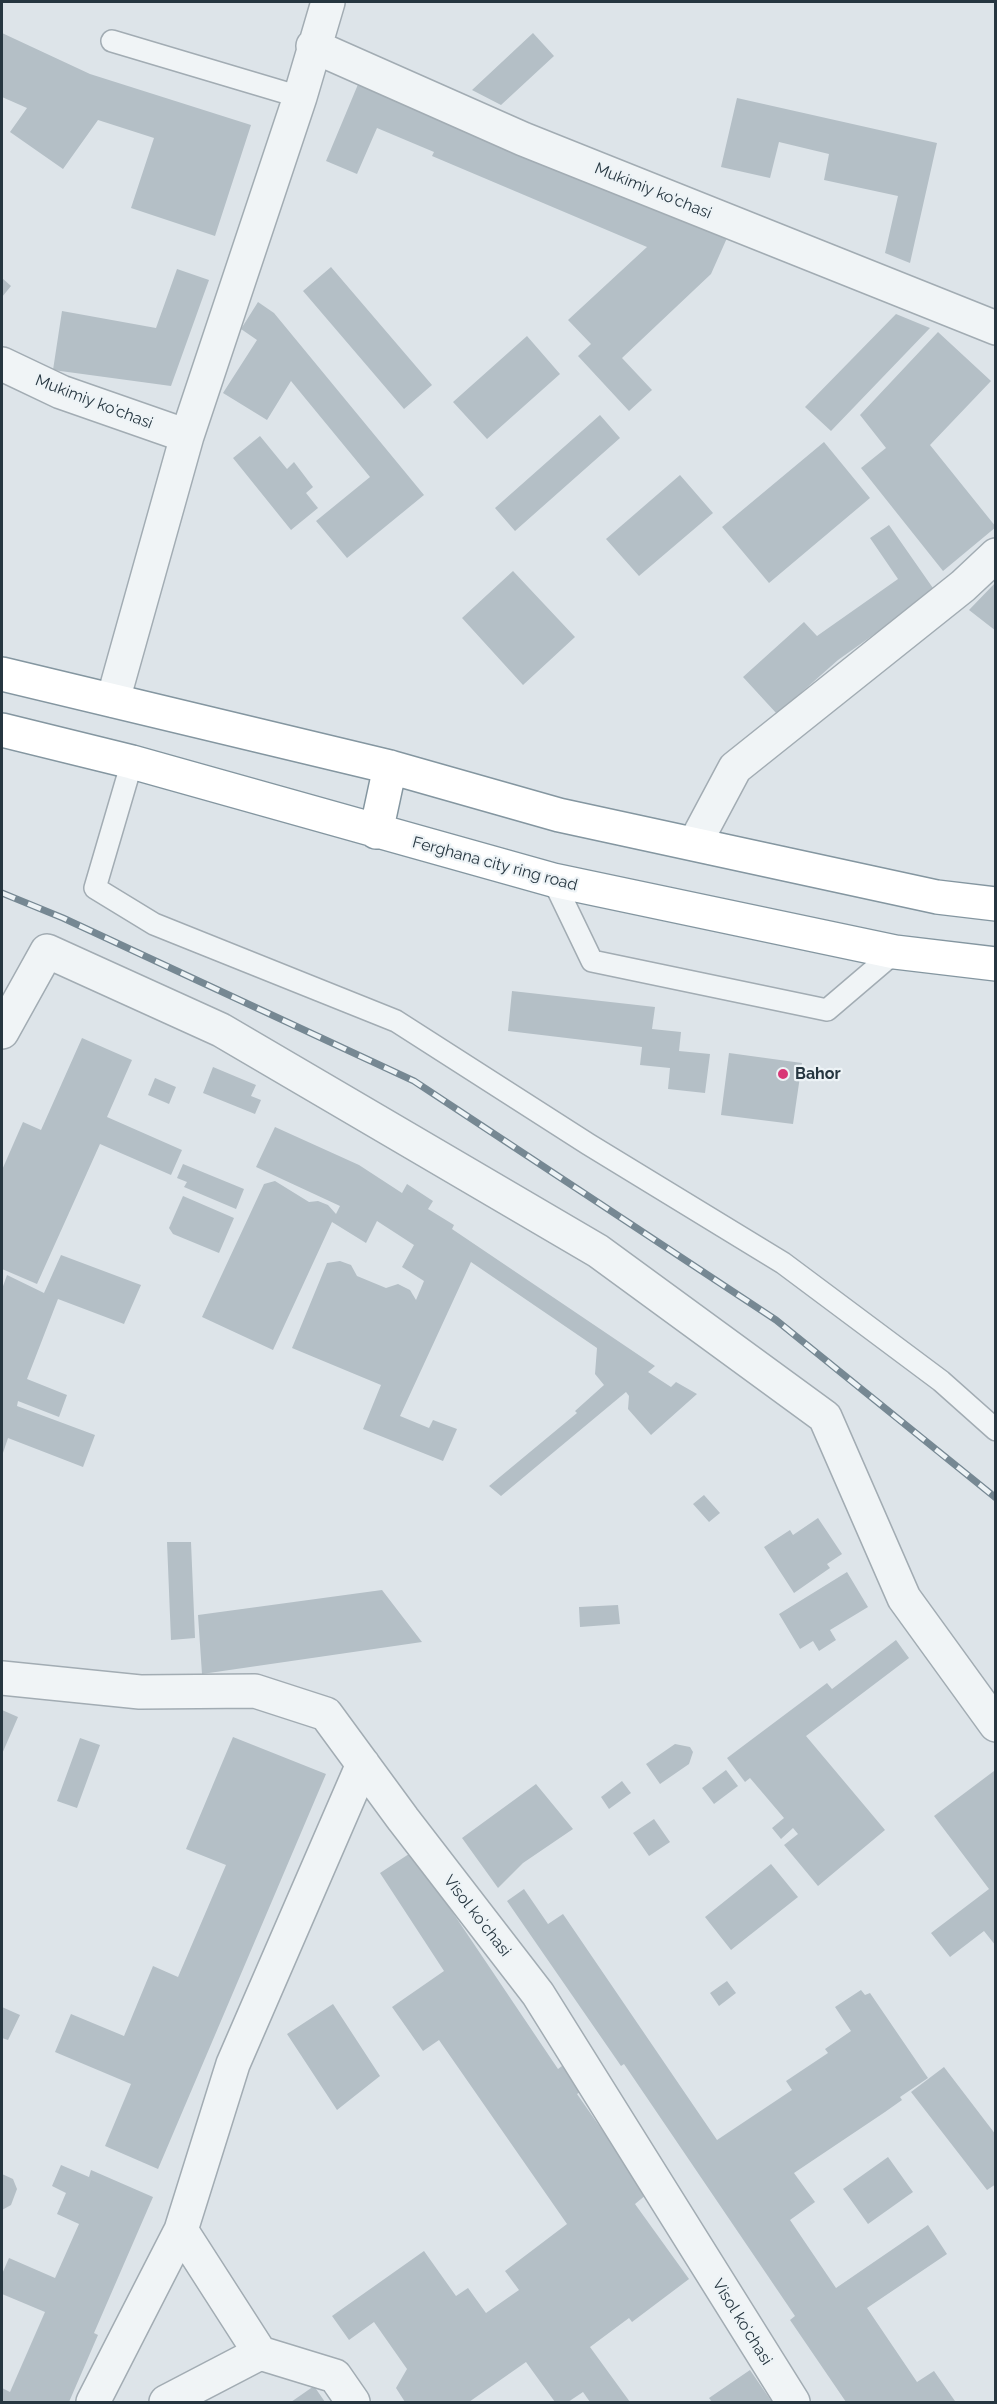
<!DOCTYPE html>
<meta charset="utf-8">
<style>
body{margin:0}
#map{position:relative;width:997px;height:2404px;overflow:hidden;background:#dde4e9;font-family:Raleway,sans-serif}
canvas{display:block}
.frame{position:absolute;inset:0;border:3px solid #263640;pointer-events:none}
</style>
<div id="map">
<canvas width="997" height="2404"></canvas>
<div class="frame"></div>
</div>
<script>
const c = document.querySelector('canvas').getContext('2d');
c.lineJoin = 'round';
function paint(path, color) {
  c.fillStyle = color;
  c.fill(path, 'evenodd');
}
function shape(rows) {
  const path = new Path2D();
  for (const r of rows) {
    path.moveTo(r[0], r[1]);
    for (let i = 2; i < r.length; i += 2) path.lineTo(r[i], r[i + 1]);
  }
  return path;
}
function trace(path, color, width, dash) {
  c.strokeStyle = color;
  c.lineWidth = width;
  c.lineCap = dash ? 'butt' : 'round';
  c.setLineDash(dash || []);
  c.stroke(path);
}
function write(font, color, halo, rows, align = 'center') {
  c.font = font + ' Raleway,sans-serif';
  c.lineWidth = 4.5;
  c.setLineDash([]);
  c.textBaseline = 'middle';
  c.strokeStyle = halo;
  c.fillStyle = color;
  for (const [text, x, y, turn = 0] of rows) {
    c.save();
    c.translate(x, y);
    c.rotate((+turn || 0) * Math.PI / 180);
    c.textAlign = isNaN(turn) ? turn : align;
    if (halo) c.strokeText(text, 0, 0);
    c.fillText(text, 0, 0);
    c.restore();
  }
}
paint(shape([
 [2,33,90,74,251,125,215,236,131,208,154,138,98,120,63,169,10,132,27,108,2,97],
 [533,33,554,56,501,105,472,90],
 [359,82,727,238,711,274,622,358,652,390,629,411,578,356,591,344,568,320,647,247,432,156,434,152,377,128,357,174,326,161],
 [737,98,937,143,910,263,885,253,898,196,824,180,829,154,779,142,770,178,721,167],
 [331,267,432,385,404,409,303,291],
 [177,269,209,280,171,386,53,370,62,311,156,328],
 [2,278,11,286,2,297],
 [258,302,274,313,424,495,347,558,316,521,370,477,291,381,267,420,223,393,257,340,241,329],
 [896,314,930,328,831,431,805,407],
 [938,332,991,381,930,445,996,527,943,571,861,468,886,448,860,415],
 [527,336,560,374,487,439,453,402],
 [600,415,620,438,515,531,495,508],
 [260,436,287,469,294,462,313,487,306,493,318,508,291,530,233,458],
 [824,442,870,498,769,583,722,527],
 [680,475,713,513,639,576,606,539],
 [889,525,935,591,838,660,777,714,743,677,804,622,817,636,898,579,870,538],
 [513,571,575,637,523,685,462,618],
 [996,582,996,631,969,610],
 [512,991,655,1007,652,1029,681,1032,679,1051,710,1054,705,1093,668,1089,670,1068,640,1065,642,1047,508,1031],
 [82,1038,132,1060,107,1117,182,1150,171,1175,100,1144,37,1284,2,1269,2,1170,23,1122,41,1130],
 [729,1053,802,1063,793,1124,721,1115],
 [213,1067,256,1085,251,1096,261,1100,255,1114,203,1093],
 [155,1078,176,1087,169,1104,148,1095],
 [275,1127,359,1165,402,1193,407,1184,433,1201,428,1209,454,1225,452,1229,655,1366,648,1372,671,1387,676,1382,697,1394,651,1435,628,1409,629,1396,626,1392,501,1496,489,1486,577,1413,575,1411,604,1385,595,1374,597,1348,471,1262,400,1416,429,1428,433,1420,457,1429,443,1461,363,1429,381,1385,292,1348,327,1263,340,1261,351,1265,357,1276,386,1288,398,1284,410,1290,416,1300,424,1281,402,1267,414,1245,377,1221,366,1243,332,1222,273,1350,202,1317,264,1184,275,1181,309,1202,318,1201,328,1205,336,1214,340,1206,256,1167],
 [183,1164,244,1189,236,1209,184,1187,187,1182,177,1178],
 [183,1196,234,1218,219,1253,173,1234,169,1228],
 [61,1255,141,1285,124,1324,58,1299,27,1379,67,1395,59,1417,18,1401,17,1406,95,1435,83,1467,8,1438,2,1456,2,1289,7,1275,44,1293],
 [704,1495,720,1513,709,1522,693,1504],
 [818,1518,842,1554,827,1564,830,1568,794,1593,764,1547,790,1530,793,1535],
 [167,1542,191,1542,195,1638,171,1640],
 [847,1572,868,1607,830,1630,836,1640,819,1651,813,1641,800,1649,779,1614],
 [382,1590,422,1642,202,1674,198,1615],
 [618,1605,620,1624,580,1627,579,1607],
 [896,1640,909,1658,806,1736,885,1830,818,1886,784,1845,798,1834,793,1828,781,1839,772,1828,784,1818,750,1778,745,1782,727,1758,827,1683,832,1689],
 [2,1710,18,1717,2,1754],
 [233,1737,326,1774,158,2169,105,2146,131,2084,55,2052,71,2014,124,2036,153,1966,178,1977,226,1865,186,1849],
 [80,1738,100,1745,77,1808,57,1801],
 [675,1744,690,1747,693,1752,689,1764,660,1784,646,1764],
 [726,1770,738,1786,714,1804,702,1788],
 [994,1771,996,1946,984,1931,950,1957,931,1933,989,1889,934,1816],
 [622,1781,631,1793,609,1809,601,1797],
 [536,1784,573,1829,523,1863,498,1888,462,1838],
 [654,1819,670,1842,649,1856,633,1833],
 [412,1852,558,2069,566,2063,584,2089,577,2094,647,2194,635,2204,689,2279,632,2322,629,2318,590,2347,630,2402,590,2402,583,2392,568,2402,555,2402,526,2362,469,2402,405,2402,396,2388,407,2369,374,2322,349,2340,332,2316,424,2251,456,2296,468,2288,486,2313,519,2290,505,2271,567,2224,439,2040,423,2051,392,2007,444,1971,380,1873],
 [771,1864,798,1897,731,1950,705,1917],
 [524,1889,548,1924,563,1914,717,2140,792,2090,786,2081,828,2053,825,2049,851,2031,835,2007,861,1990,865,1995,870,1993,928,2078,900,2097,902,2100,885,2112,794,2173,815,2202,790,2220,836,2288,928,2225,947,2254,867,2308,917,2382,934,2371,955,2401,846,2402,790,2320,795,2316,624,2064,621,2066,507,1901],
 [727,1981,736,1993,719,2006,710,1993],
 [333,2004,380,2076,337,2110,287,2034],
 [2,2007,20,2015,8,2040,2,2038],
 [944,2067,996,2135,996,2184,987,2190,911,2092],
 [888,2157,913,2192,868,2224,843,2189],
 [61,2165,89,2177,91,2170,153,2197,94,2333,98,2335,69,2402,2,2402,2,2388,10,2392,45,2312,2,2294,2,2274,9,2258,55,2278,79,2224,57,2214,66,2193,52,2186],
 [2,2174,13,2179,17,2189,11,2205,2,2210],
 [750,2370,772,2402,712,2402,709,2398],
 [314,2386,325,2402,291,2402]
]), '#b4bfc6');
const service = shape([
 [112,41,300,97],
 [132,762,95,888,154,924,396,1021,588,1144,783,1263,941,1381,996,1430],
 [553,880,592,961,827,1010,895,952]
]);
const minor = shape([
 [313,46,523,139,996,328],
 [2,364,61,392,187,436],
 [113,700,187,436,300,97,328,2],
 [695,843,735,768,963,586,996,555],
 [2,1032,47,951,221,1030,598,1251,825,1417,904,1598,996,1725],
 [2,1678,140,1692,255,1691,326,1714,403,1819,538,1994,793,2402],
 [260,2353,181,2230,233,2064,363,1764],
 [93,2402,181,2230],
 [166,2402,260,2353,335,2376,353,2402]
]);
const trunk = shape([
 [2,674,390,767,559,815,937,897,996,904],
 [2,730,132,762,553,880,895,952,996,964],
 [376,832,390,767]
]);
trace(service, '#a2acb3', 24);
trace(minor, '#a2acb3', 36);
trace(trunk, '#8496a0', 36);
trace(service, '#f0f4f6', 21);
trace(minor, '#f0f4f6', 33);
trace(trunk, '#fff', 33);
const rail = shape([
 [2,893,63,918,414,1081,776,1320,996,1498]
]);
trace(rail, '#768893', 7);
trace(rail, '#edf3f6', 4.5, [14]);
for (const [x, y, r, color] of [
 [783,1074,6,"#d93776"]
]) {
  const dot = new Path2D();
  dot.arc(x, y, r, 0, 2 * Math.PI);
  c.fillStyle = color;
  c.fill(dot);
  trace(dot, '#edf3f6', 2);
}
write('16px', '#263640', '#edf3f6', [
 ["Mukimiy ko'chasi",653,191,22],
 ["Mukimiy ko'chasi",94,402,21],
 ["Ferghana city ring road",495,864,15],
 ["Visol koʻchasi",477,1916,52],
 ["Visol koʻchasi",742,2322,58]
]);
write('bold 16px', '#263640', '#edf3f6', [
 ["Bahor",795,1074]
], 'left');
</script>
